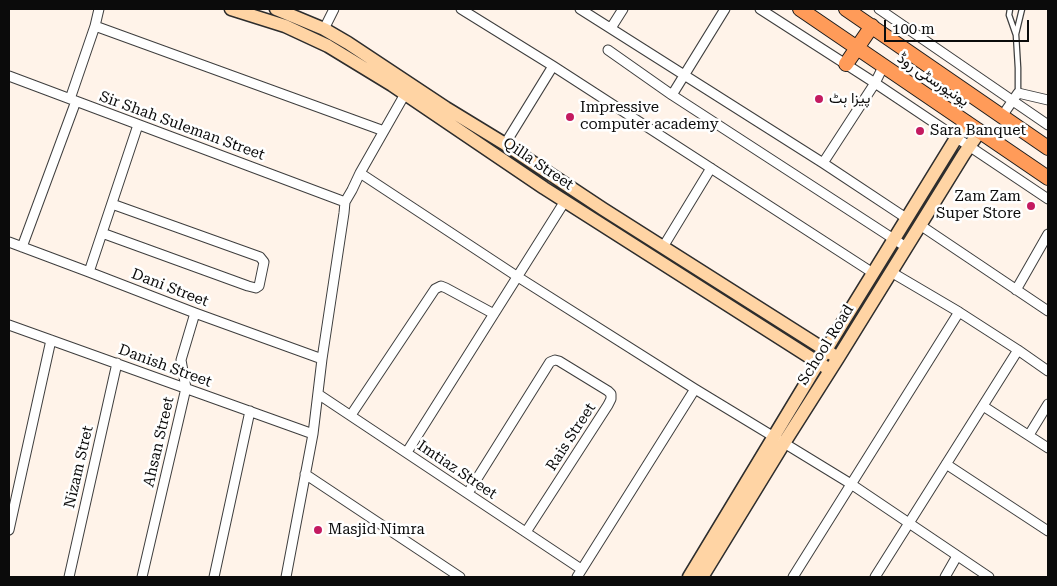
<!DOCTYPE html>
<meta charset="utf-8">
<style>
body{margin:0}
#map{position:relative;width:1057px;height:586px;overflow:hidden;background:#fff3e9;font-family:"Roboto Serif",serif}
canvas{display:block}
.frame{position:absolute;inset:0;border:10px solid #0b0b0b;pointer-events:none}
.scale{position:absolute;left:884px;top:20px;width:145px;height:22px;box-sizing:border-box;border:2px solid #0b0b0b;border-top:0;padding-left:6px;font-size:15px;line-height:18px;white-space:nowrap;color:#0b0b0b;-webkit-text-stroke:4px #fff;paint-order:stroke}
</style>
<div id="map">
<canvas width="1057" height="586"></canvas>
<div class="frame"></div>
<div class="scale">100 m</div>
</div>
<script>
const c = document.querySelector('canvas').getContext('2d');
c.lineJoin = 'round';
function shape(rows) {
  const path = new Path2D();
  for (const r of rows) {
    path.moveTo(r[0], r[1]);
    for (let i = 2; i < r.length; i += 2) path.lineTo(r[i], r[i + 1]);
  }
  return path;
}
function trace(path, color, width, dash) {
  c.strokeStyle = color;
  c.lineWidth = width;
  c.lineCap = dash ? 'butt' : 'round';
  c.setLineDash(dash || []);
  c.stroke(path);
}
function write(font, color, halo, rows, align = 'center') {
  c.font = font + ' "Roboto Serif",Vazirmatn,serif';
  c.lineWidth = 5;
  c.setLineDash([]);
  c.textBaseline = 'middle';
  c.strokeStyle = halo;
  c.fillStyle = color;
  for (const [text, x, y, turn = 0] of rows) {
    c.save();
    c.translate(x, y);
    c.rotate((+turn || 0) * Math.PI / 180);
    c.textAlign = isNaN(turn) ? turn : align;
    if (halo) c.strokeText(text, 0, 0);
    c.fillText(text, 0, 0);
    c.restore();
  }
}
const lane = shape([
 [1010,9,1009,15,1016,35,1018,68,1018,93],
 [1016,34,1022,9]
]);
const street = shape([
 [461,9,553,66,873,273],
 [580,9,823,163,906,218],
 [760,9,875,83,1048,199],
 [879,9,1048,125],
 [95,26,384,131],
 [611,28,623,9],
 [324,29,334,9],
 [608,50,672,95,906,247],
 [9,76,345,202],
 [672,95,725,9],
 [70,99,95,26,99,9],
 [1002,116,1018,93,1048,100],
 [505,144,553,66],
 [823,163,875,83,883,67],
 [360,173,518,277,695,389,784,443,851,484,989,577],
 [920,225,1048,311],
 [102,233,248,286,256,288,259,286,264,262,260,257,112,204],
 [9,242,89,272,195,313,322,359],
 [22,247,76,101],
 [663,247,711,168],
 [89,272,138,125],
 [891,272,959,312,1018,350,1048,371],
 [1016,290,1048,234],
 [9,325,313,434],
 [318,394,581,569],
 [983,406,1048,448],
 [351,415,435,289,441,286,446,288,494,314],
 [1029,435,1048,404],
 [407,452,565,201],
 [946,464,1048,531],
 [305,474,460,577],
 [468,493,550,362,555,360,559,361,608,391,611,394,611,399,608,405,526,532],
 [9,530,51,340],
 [69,577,117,363],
 [142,577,186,388,181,360,195,313],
 [214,577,250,411],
 [286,577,313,434,322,359,344,213,345,202,352,190,360,173,405,94],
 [577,577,695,389],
 [793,577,959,312],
 [875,577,1018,350],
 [945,577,957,556]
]);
const secondary = shape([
 [231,9,285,26,328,46,392,85,544,188,811,358,830,370],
 [276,9,324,29,348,43,446,108,505,144,603,209,838,358],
 [689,577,843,322,966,122],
 [702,577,784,443,838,358,964,154,980,131]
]);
const primary = shape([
 [800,9,1048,178],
 [846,9,1048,148],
 [846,64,872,26]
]);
trace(lane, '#3e3e3e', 7);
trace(street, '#3e3e3e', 11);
trace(secondary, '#2d2d2d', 15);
trace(primary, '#1c1c1c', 16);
trace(lane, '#fff', 4.5);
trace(street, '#fff', 9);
trace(secondary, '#ffd4a4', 12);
trace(primary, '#ff9b59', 14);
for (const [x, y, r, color] of [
 [819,99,5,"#c41a60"],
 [570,117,5,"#c41a60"],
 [920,131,5,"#c41a60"],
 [1031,206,5,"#c41a60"],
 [318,530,5,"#c41a60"]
]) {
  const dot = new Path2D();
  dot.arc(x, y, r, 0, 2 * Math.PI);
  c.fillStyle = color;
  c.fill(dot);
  trace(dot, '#fff', 2);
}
write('15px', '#0b0b0b', '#fff', [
 ["یونیورسٹی روڈ",933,80,34],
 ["Sir Shah Suleman Street",182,126,20],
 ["Qilla Street",538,164,34],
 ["Dani Street",170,288,21],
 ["School Road",826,345,-58],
 ["Danish Street",165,366,20],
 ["Rais Street",571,437,-57],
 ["Ahsan Street",159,442,-77],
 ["Nizam Stret",79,467,-77],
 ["Imtiaz Street",457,470,34]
]);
write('15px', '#0b0b0b', '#fff', [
 ["پیزا ہٹ",829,99],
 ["Impressive",580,108],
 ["computer academy",580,125],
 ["Sara Banquet",930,131],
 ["Zam Zam",1021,197,"right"],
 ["Super Store",1021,214,"right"],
 ["Masjid Nimra",328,530]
], 'left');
</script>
